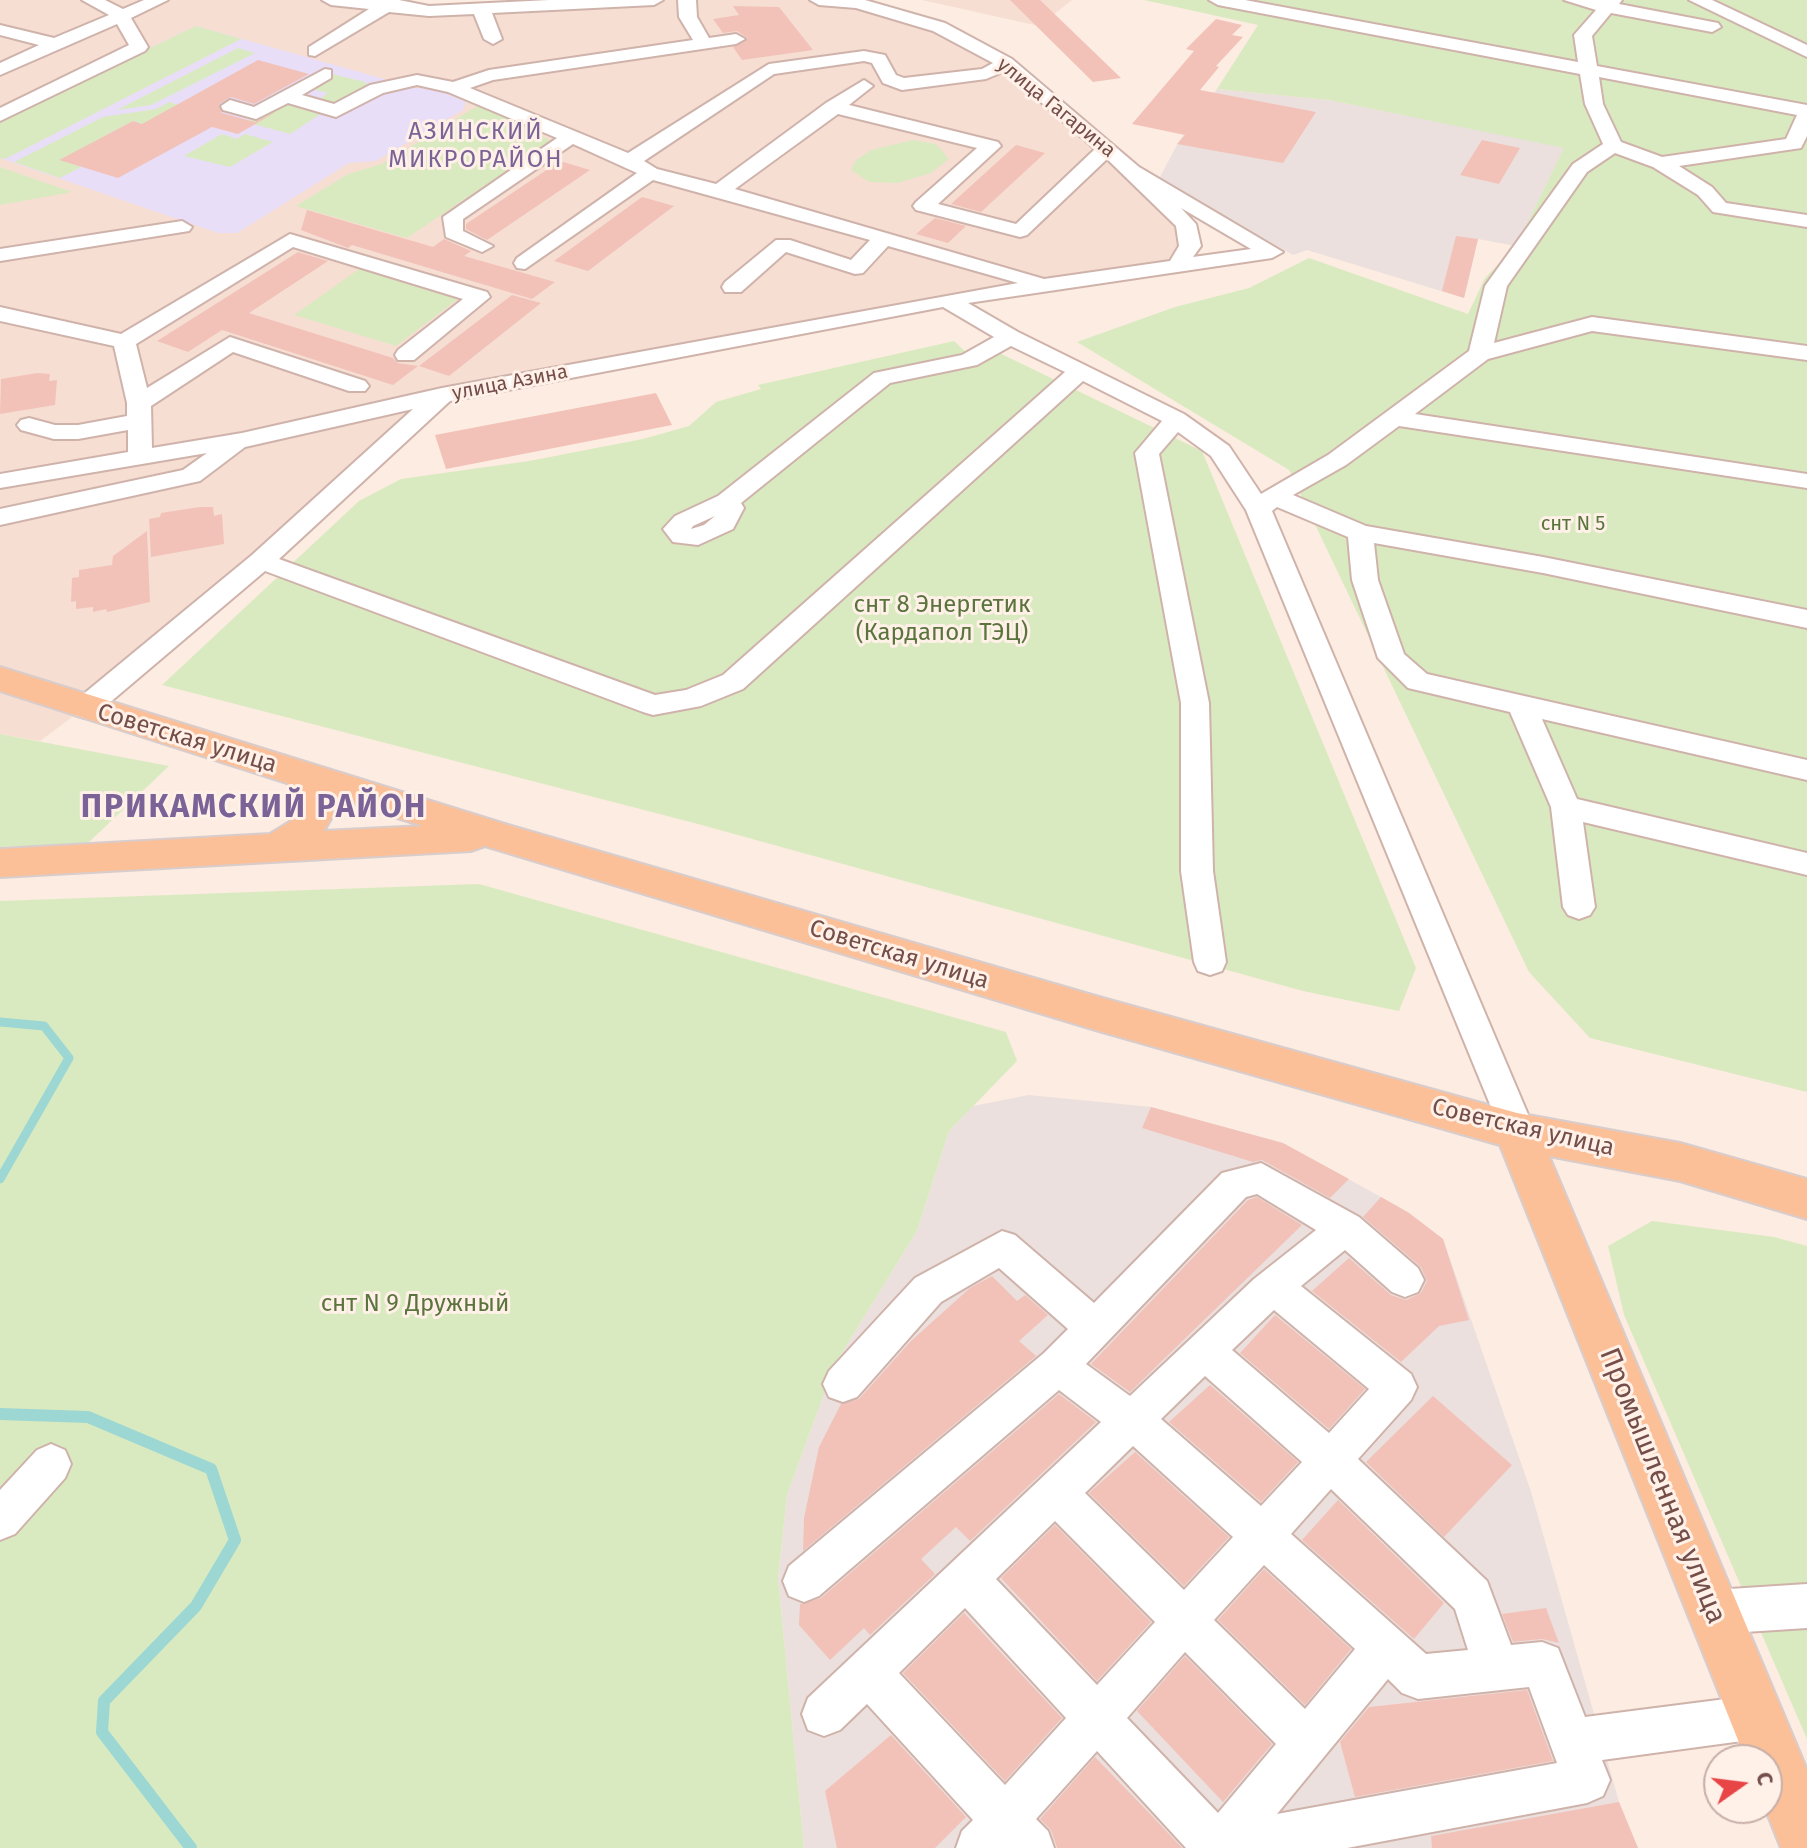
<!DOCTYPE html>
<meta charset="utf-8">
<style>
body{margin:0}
#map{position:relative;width:1807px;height:1848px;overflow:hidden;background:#fcece1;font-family:"Fira Sans",sans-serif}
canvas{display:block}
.north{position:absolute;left:1703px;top:1744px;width:80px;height:80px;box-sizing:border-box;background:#fff0e8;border:2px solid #c7afa8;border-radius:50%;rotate:76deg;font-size:22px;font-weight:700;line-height:32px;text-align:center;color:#744e48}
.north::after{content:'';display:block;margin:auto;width:28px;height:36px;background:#e74546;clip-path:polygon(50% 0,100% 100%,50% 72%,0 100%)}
</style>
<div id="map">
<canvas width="1807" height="1848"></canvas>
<div class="north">С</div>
</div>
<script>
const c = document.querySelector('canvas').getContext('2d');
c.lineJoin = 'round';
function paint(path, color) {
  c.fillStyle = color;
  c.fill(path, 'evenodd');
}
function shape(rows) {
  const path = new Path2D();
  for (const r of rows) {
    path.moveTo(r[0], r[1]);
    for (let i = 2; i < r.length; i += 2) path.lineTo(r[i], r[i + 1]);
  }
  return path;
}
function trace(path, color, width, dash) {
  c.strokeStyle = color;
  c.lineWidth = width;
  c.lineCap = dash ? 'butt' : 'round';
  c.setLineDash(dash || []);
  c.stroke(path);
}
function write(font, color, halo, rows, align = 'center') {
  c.font = font + ' "Fira Sans",sans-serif';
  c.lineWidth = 6;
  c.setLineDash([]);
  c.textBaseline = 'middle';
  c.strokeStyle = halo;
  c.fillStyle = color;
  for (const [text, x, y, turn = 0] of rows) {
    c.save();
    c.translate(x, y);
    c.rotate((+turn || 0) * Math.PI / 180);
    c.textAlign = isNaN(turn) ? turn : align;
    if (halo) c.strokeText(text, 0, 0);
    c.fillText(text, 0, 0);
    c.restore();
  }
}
paint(shape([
 [0,0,331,0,386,7,654,0,819,0,857,3,939,27,1006,63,1186,224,1179,263,442,395,85,708,0,679],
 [922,0,1072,0,1039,26],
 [0,684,80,711,40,741,0,734]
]), '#f6ded3');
paint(shape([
 [1217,89,1329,100,1565,147,1516,246,1478,239,1464,298,1307,250,1293,255,1159,179,1178,143],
 [1029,1095,1151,1107,1283,1143,1408,1212,1443,1239,1531,1492,1619,1802,1638,1848,804,1848,778,1578,787,1495,835,1364,917,1231,949,1131,973,1106]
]), '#ebe0dd');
paint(shape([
 [196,26,384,79,388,85,438,90,466,102,463,110,376,161,349,163,237,233,218,233,0,158,0,120]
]), '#e9def8');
paint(shape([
 [1144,0,1807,0,1807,1092,1590,1038,1529,972,1289,470,1077,342,1175,307,1249,288,1309,258,1468,314,1485,278,1516,246,1564,148,1329,100,1217,89,1258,25],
 [196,26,241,39,5,159,0,158,0,120],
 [238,48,255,53,151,105,117,110],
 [332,74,365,82,369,87,335,107,315,102,328,93,309,88],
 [284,100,322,113,290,134,246,122],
 [169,102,179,105,157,128,133,121,108,134,107,154,84,147,60,160,81,167,60,178,14,162,103,117,156,109],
 [484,102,551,141,407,238,296,206,348,174,382,164],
 [222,134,237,139,245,134,273,142,230,167,184,156],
 [913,140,936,144,949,159,931,173,897,183,869,182,851,170,856,160,871,150],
 [0,167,72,192,0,205],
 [362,267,462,296,396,346,294,315],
 [954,341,969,355,987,347,1202,451,1416,968,1399,1011,1303,991,698,824,162,685,359,501,401,479,529,461,643,439,689,426,716,402,761,389,758,385],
 [0,734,169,766,87,844,0,847],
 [479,884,1006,1032,1017,1061,949,1131,917,1231,835,1364,787,1495,778,1578,804,1848,0,1848,0,901],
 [1652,1221,1774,1237,1807,1246,1807,1739,1624,1315,1608,1246]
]), '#daeac0');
trace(shape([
 [0,1022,44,1026,69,1058,0,1179]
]), '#9cd7d3', 9);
trace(shape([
 [0,1414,88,1417,211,1469,235,1540,196,1606,104,1701,102,1732,191,1848]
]), '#9cd7d3', 12);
paint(shape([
 [1010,0,1040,0,1121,78,1093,82],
 [733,6,779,7,813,50,742,60,733,47,748,38,737,31,723,33,713,19,739,15],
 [1216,19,1242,25,1232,35,1243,37,1216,66,1219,67,1200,90,1316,112,1283,163,1177,144,1185,135,1132,124,1194,51,1186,49],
 [258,60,309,74,254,104,231,97,219,104,222,113,255,122,278,111,238,134,212,127,118,178,59,160,133,121,142,124],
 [1482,140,1520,148,1499,184,1460,175],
 [1016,145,1045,153,981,212,951,204],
 [560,161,590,170,487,240,466,229,466,224],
 [642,197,674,206,588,271,554,261],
 [307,210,433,247,444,239,471,251,464,256,555,282,532,299,352,245,348,248,301,230],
 [935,218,966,226,948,243,916,234],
 [1456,236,1478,239,1464,298,1442,291],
 [298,252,328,261,249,313,393,358,398,363,418,366,393,385,222,330,188,352,157,341],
 [512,295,541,303,449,376,419,366],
 [37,373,50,374,49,381,57,380,55,405,0,414,1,379],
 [656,393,672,425,446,469,435,435],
 [200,507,213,507,214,516,222,514,224,544,151,557,149,519,160,517,161,513],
 [147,531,150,602,107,612,106,609,93,612,93,607,76,609,76,601,71,602,72,578,79,577,79,570,112,565,113,556],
 [1151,1107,1283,1143,1349,1179,1330,1198,1262,1160,1253,1162,1142,1128],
 [1257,1197,1302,1225,1130,1392,1091,1364,1248,1200],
 [1381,1197,1409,1213,1443,1239,1469,1320,1439,1326,1401,1362,1312,1291,1349,1258,1391,1295,1406,1300,1421,1293,1427,1281,1421,1267,1363,1217],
 [992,1276,1017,1301,1025,1295,1048,1315,1019,1341,1036,1356,803,1551,804,1518,819,1447,841,1404,859,1399,911,1341,970,1288],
 [1275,1315,1365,1389,1329,1429,1240,1353],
 [1210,1385,1298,1462,1261,1502,1169,1422],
 [1059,1394,1096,1422,970,1541,956,1527,921,1559,935,1574,870,1635,864,1628,830,1660,799,1625,800,1604,821,1598],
 [1433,1396,1512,1465,1444,1537,1366,1462],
 [1135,1452,1229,1537,1184,1586,1089,1493],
 [1338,1500,1444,1603,1414,1639,1302,1540],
 [1055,1525,1151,1622,1097,1681,1001,1578],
 [1264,1569,1351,1649,1305,1705,1218,1620],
 [1546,1608,1559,1643,1542,1639,1513,1642,1502,1614],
 [964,1613,1062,1718,1005,1781,903,1673],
 [1185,1656,1272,1744,1223,1802,1137,1711],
 [1527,1690,1553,1761,1355,1797,1340,1742,1369,1707],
 [891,1735,966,1817,935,1848,837,1848,825,1791],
 [1095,1757,1152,1816,1182,1848,1057,1848,1051,1830,1040,1819],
 [1619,1802,1638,1848,1432,1848,1431,1836]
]), '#f2c2b9');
const minor = shape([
 [82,0,105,0,123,9,144,0,168,0,131,18,148,47,145,51,0,121,0,108,129,45,117,24,0,75,0,63,39,45,0,35,0,25,54,38,109,15,82,0],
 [322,0,399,0,429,6,549,0,663,0,654,5,492,13,502,39,493,44,484,39,474,14,429,16,389,12,315,56,309,55,309,47,369,9,331,5,322,0],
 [678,0,696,0,697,17,709,38,736,34,745,39,736,44,493,80,470,88,628,153,769,64,864,51,885,55,896,75,904,78,982,69,993,63,933,31,856,8,819,5,810,0,865,0,945,23,1012,59,1139,167,1283,252,1272,258,968,303,1018,332,1184,414,1229,446,1261,494,1328,455,1469,351,1485,286,1573,164,1603,144,1585,104,1580,74,1218,5,1209,0,1245,0,1578,62,1574,35,1596,10,1564,0,1622,0,1619,4,1718,23,1721,27,1712,32,1611,13,1592,36,1597,66,1807,105,1807,136,1801,148,1679,166,1712,187,1726,203,1807,215,1807,227,1713,212,1698,195,1653,167,1615,153,1587,172,1507,286,1494,343,1592,317,1807,346,1807,360,1592,331,1488,359,1415,414,1807,474,1807,488,1399,426,1346,465,1293,495,1366,526,1543,557,1807,610,1807,628,1543,573,1374,543,1378,580,1404,654,1427,674,1807,760,1807,780,1542,719,1577,799,1807,853,1807,875,1583,822,1595,907,1590,915,1579,919,1568,915,1563,907,1551,807,1510,712,1408,688,1378,658,1352,580,1348,537,1277,507,1272,511,1535,1131,1529,1141,1517,1146,1505,1141,1246,510,1211,456,1178,432,1159,454,1209,703,1213,871,1226,962,1222,971,1210,975,1198,971,1194,962,1181,871,1181,703,1135,453,1162,421,1083,381,743,689,701,706,653,715,643,712,265,571,95,715,85,718,75,715,71,708,75,701,252,555,413,409,245,447,200,481,0,525,0,509,183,470,207,453,0,488,0,474,128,452,128,430,78,439,54,439,21,430,17,425,21,420,29,418,55,425,78,425,127,416,127,403,114,346,0,321,0,307,121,334,290,234,487,292,490,297,414,360,398,360,395,355,398,350,463,299,293,247,136,344,147,388,230,337,365,381,369,386,365,391,349,391,233,352,151,406,152,448,242,433,442,388,1018,283,888,246,863,273,855,274,786,252,741,292,725,292,722,287,725,282,776,240,790,240,851,260,870,240,653,180,525,269,517,268,514,263,517,258,637,173,573,144,463,219,463,231,493,246,482,252,446,237,443,217,557,138,448,92,417,85,383,93,336,117,288,103,256,119,223,110,221,106,230,100,254,107,325,69,331,70,331,78,302,95,334,104,370,85,417,75,453,82,489,70,693,40,679,17,678,0],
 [864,61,872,63,883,83,902,90,986,79,1005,71,1095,149,1016,224,938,204,1001,146,998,142,849,105,873,86,864,80,826,103,716,184,657,169,644,161,774,74,864,61],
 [1599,77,1797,115,1786,139,1662,157,1621,142,1603,104,1599,77],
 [838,114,977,148,916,202,913,206,916,210,1020,237,1027,235,1107,159,1176,226,1179,246,1170,261,1044,279,735,189,838,114],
 [1181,208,1251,249,1193,257,1201,246,1196,224,1181,208],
 [943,307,994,337,962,355,874,373,718,496,675,516,663,529,673,542,698,545,733,529,744,508,741,503,890,383,977,365,1011,346,1065,372,723,675,686,690,655,695,279,559,450,401,943,307],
 [715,516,704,525,691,529,693,526,715,516],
 [1689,0,1712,0,1807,45,1807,57,1689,0],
 [182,221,192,227,189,231,0,261,0,249,182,221],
 [1261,1163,1359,1217,1418,1268,1424,1280,1418,1292,1405,1297,1392,1292,1345,1250,1301,1286,1411,1374,1417,1387,1411,1400,1358,1459,1487,1581,1511,1645,1542,1642,1558,1648,1585,1717,1757,1695,1773,1701,1779,1717,1773,1733,1757,1739,1602,1760,1610,1780,1603,1796,1587,1803,1347,1848,1186,1848,1097,1751,1036,1819,1048,1831,1054,1848,956,1848,962,1831,973,1820,867,1704,840,1730,824,1736,808,1730,802,1714,808,1698,1101,1422,1059,1390,819,1596,804,1602,789,1596,783,1581,789,1566,1044,1353,1068,1329,999,1268,941,1302,857,1397,843,1402,829,1397,823,1384,829,1371,915,1278,1002,1231,1015,1235,1094,1303,1222,1173,1261,1163],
 [1257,1194,1316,1230,1254,1279,1130,1396,1086,1364,1246,1197,1257,1194],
 [1274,1310,1369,1389,1329,1433,1232,1350,1274,1310],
 [1205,1376,1302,1462,1261,1506,1161,1419,1205,1376],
 [1133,1446,1233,1537,1184,1590,1085,1493,1133,1446],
 [1331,1489,1455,1609,1468,1650,1426,1654,1291,1534,1331,1489],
 [1055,1521,1155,1622,1097,1685,996,1579,1055,1521],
 [1264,1565,1355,1649,1305,1709,1214,1620,1264,1565],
 [965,1608,1066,1718,1005,1785,899,1673,965,1608],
 [1185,1652,1276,1744,1218,1813,1127,1718,1185,1652],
 [1388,1679,1402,1693,1418,1699,1529,1687,1557,1763,1277,1814,1388,1679],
 [51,1444,65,1450,71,1464,65,1478,15,1534,0,1540,0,1490,37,1450,51,1444],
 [1807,1584,1807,1628,1714,1634,1699,1627,1692,1612,1699,1597,1714,1590,1807,1584]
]);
const major = shape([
 [0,667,508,825,1099,997,1517,1113,1680,1143,1807,1179,1807,1219,1680,1181,1549,1156,1807,1770,1807,1848,1781,1848,1765,1808,1767,1760,1746,1760,1500,1145,1099,1031,485,846,471,851,0,877,0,849,270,834,291,821,295,800,287,783,0,691,0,667],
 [331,797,423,826,324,831,333,815,331,797]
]);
trace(minor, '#cfb3ab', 4);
trace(major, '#d8cdcc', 4);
paint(minor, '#fff');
paint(major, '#fcc099');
write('20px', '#744e48', '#fff0e8', [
 ["улица Гагарина",1056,108,39],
 ["улица Азина",510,383,-11]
]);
write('20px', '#5a743d', '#fff0e8', [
 ["снт N 5",1573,524]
]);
c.letterSpacing = '2px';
write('24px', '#7a6397', '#fff0e8', [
 ["АЗИНСКИЙ",476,132],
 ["МИКРОРАЙОН",476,160]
]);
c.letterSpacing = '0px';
write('24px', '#5a743d', '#fff0e8', [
 ["снт 8 Энергетик",942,605],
 ["(Кардапол ТЭЦ)",942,633],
 ["снт N 9 Дружный",415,1304]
]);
write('24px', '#744e48', '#fff0e8', [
 ["Советская улица",187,739,17],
 ["Советская улица",899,955,17],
 ["Советская улица",1523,1128,13]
]);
write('28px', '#744e48', '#fff0e8', [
 ["Промышленная улица",1662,1486,68]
]);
c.letterSpacing = '2px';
write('bold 32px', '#7a6397', '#fff0e8', [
 ["ПРИКАМСКИЙ РАЙОН",254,808]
]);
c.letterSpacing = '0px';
</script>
